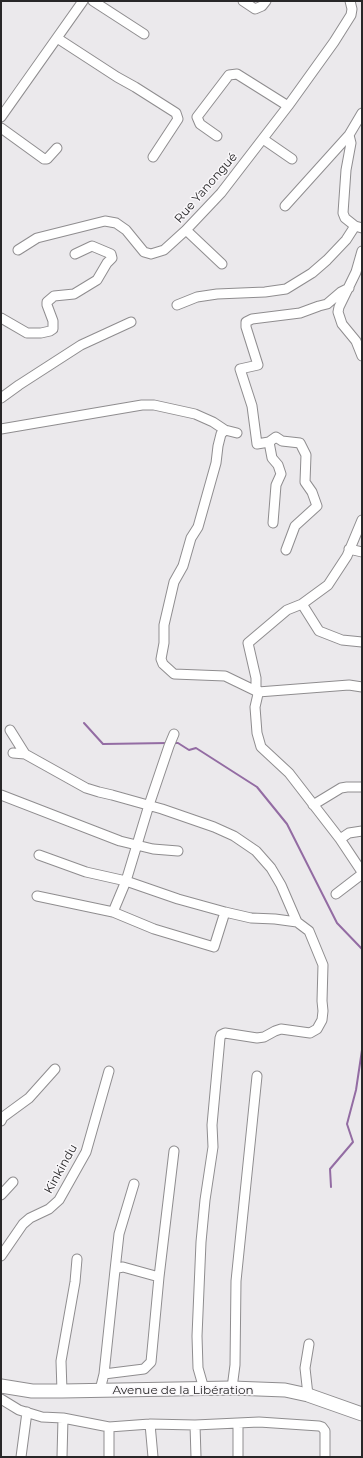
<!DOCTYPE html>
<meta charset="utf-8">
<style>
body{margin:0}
#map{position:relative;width:363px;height:1458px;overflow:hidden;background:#ebe9ec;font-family:Montserrat,sans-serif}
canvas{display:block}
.frame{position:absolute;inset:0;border:2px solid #282728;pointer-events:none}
</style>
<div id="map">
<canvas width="363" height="1458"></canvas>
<div class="frame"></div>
</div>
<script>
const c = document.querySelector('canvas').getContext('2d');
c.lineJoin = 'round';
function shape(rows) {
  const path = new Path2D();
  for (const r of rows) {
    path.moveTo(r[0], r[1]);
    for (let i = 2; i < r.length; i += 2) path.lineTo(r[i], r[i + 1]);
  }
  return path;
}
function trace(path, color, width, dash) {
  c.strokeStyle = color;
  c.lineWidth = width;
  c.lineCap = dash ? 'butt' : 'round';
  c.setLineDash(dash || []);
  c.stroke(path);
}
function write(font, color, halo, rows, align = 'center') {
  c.font = font + ' Montserrat,sans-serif';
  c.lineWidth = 3;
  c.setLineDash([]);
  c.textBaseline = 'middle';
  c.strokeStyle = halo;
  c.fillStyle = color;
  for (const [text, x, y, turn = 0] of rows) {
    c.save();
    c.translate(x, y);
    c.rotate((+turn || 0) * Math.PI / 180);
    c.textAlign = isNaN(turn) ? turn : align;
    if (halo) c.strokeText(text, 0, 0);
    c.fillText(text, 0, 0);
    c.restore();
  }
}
trace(shape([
 [84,723,103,744,168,743],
 [174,743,178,743,189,750,196,748,257,787,287,824,337,923,362,949],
 [331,1187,330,1169,353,1142,347,1124,356,1090,362,1050]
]), '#936ca3', 2);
const minor = shape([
 [93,1,144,34],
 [243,1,255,9,262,6,266,1],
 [57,38,117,77,135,87,176,113,178,119,153,157],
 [1,117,83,1],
 [1,128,44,159,47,159,57,148],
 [349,135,351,143,346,170,343,213,345,218,355,226,362,228],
 [217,136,200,124,197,117,229,75,237,74,288,106],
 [263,139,292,159],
 [285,206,349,135,362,113],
 [186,230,222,264],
 [18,250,37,238,105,221,116,223,126,230,144,252,151,254,164,250,186,230,221,193,288,106,334,42,351,15,352,9,350,1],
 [362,251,356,272,339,307,338,312,342,324,356,341,362,356],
 [177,305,197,297,217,294,265,292,286,289,312,273,327,260,346,240,355,226],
 [1,318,27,333,41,333,50,331,53,329,53,321,47,305,47,302,54,296,74,294,97,280,107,263,112,258,111,254,92,246,75,254],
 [1,398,19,385,81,345,131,322],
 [1,429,142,405,154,405,195,414,213,422,225,430,237,433],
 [225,430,221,434,218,446,216,463,198,527,191,538,183,566,174,582,164,625,164,643,161,659,163,664,174,674,225,676,256,691],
 [269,442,276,437,282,441,300,443,306,455,305,482,312,492,317,506,295,526,286,550],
 [362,520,347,556,328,585,302,604,287,610,248,643,256,678,256,691,258,694,255,707,257,733,261,747,289,773,340,839,362,872],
 [273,523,276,485,281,474,278,465,272,458,269,442,257,444,252,406,240,369,258,365,246,327,246,322,252,319,300,313,319,306,327,304,341,292,349,288],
 [349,549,362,552],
 [302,604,319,631,342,640,362,642],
 [258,692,349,685,362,687],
 [10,730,25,754],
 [13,753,25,754,86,788,99,792,112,795,162,809,214,827,234,836,256,851,271,868,281,885,297,922],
 [1,795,120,841,153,849,178,851],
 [313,805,341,788,347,787,362,787],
 [340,839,349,833,362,831],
 [39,855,86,872,126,881,178,899,225,912,251,918,275,919,297,922,309,931,323,965,322,1001,323,1011,322,1020,317,1029,310,1033,281,1029,275,1031,264,1037,257,1038,225,1033,221,1035,220,1038,212,1125,213,1147,205,1200,201,1242,197,1336,198,1368,204,1389],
 [336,894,362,874],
 [37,896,113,912,154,929,214,947,225,912],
 [113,912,126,881,149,805,169,746,174,734],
 [1,1121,3,1117,29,1098,55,1069],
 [1,1195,13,1182],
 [1,1256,23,1224,30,1218,49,1209,59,1200,86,1152,109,1071],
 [115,1270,119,1234,134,1184],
 [104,1374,144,1369,151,1362,159,1277,174,1151],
 [232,1388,235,1365,236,1281,257,1076],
 [100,1390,104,1374,115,1270,118,1268,123,1267,159,1277],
 [62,1391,61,1361,75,1282,77,1259],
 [308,1395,305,1368,309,1344],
 [1,1399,19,1410,42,1417,63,1418,109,1427,150,1424,195,1425,259,1422,319,1426,322,1427,325,1431,325,1457],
 [238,1423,238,1457],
 [150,1424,153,1457],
 [195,1425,196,1457],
 [109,1427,109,1457],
 [21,1457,27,1412],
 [62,1457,63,1418]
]);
const highway = shape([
 [1,1386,32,1391,62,1391,232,1388,285,1390,308,1395,362,1414]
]);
trace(minor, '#8f8d8f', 11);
trace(highway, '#8f8d8f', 15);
trace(minor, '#fff', 9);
trace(highway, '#fff', 13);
write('12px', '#282728', '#f9f7fa', [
 ["Rue Yanongué",206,188,-49],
 ["Kinkindu",61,1169,-61],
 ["Avenue de la Libération",183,1390]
]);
</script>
